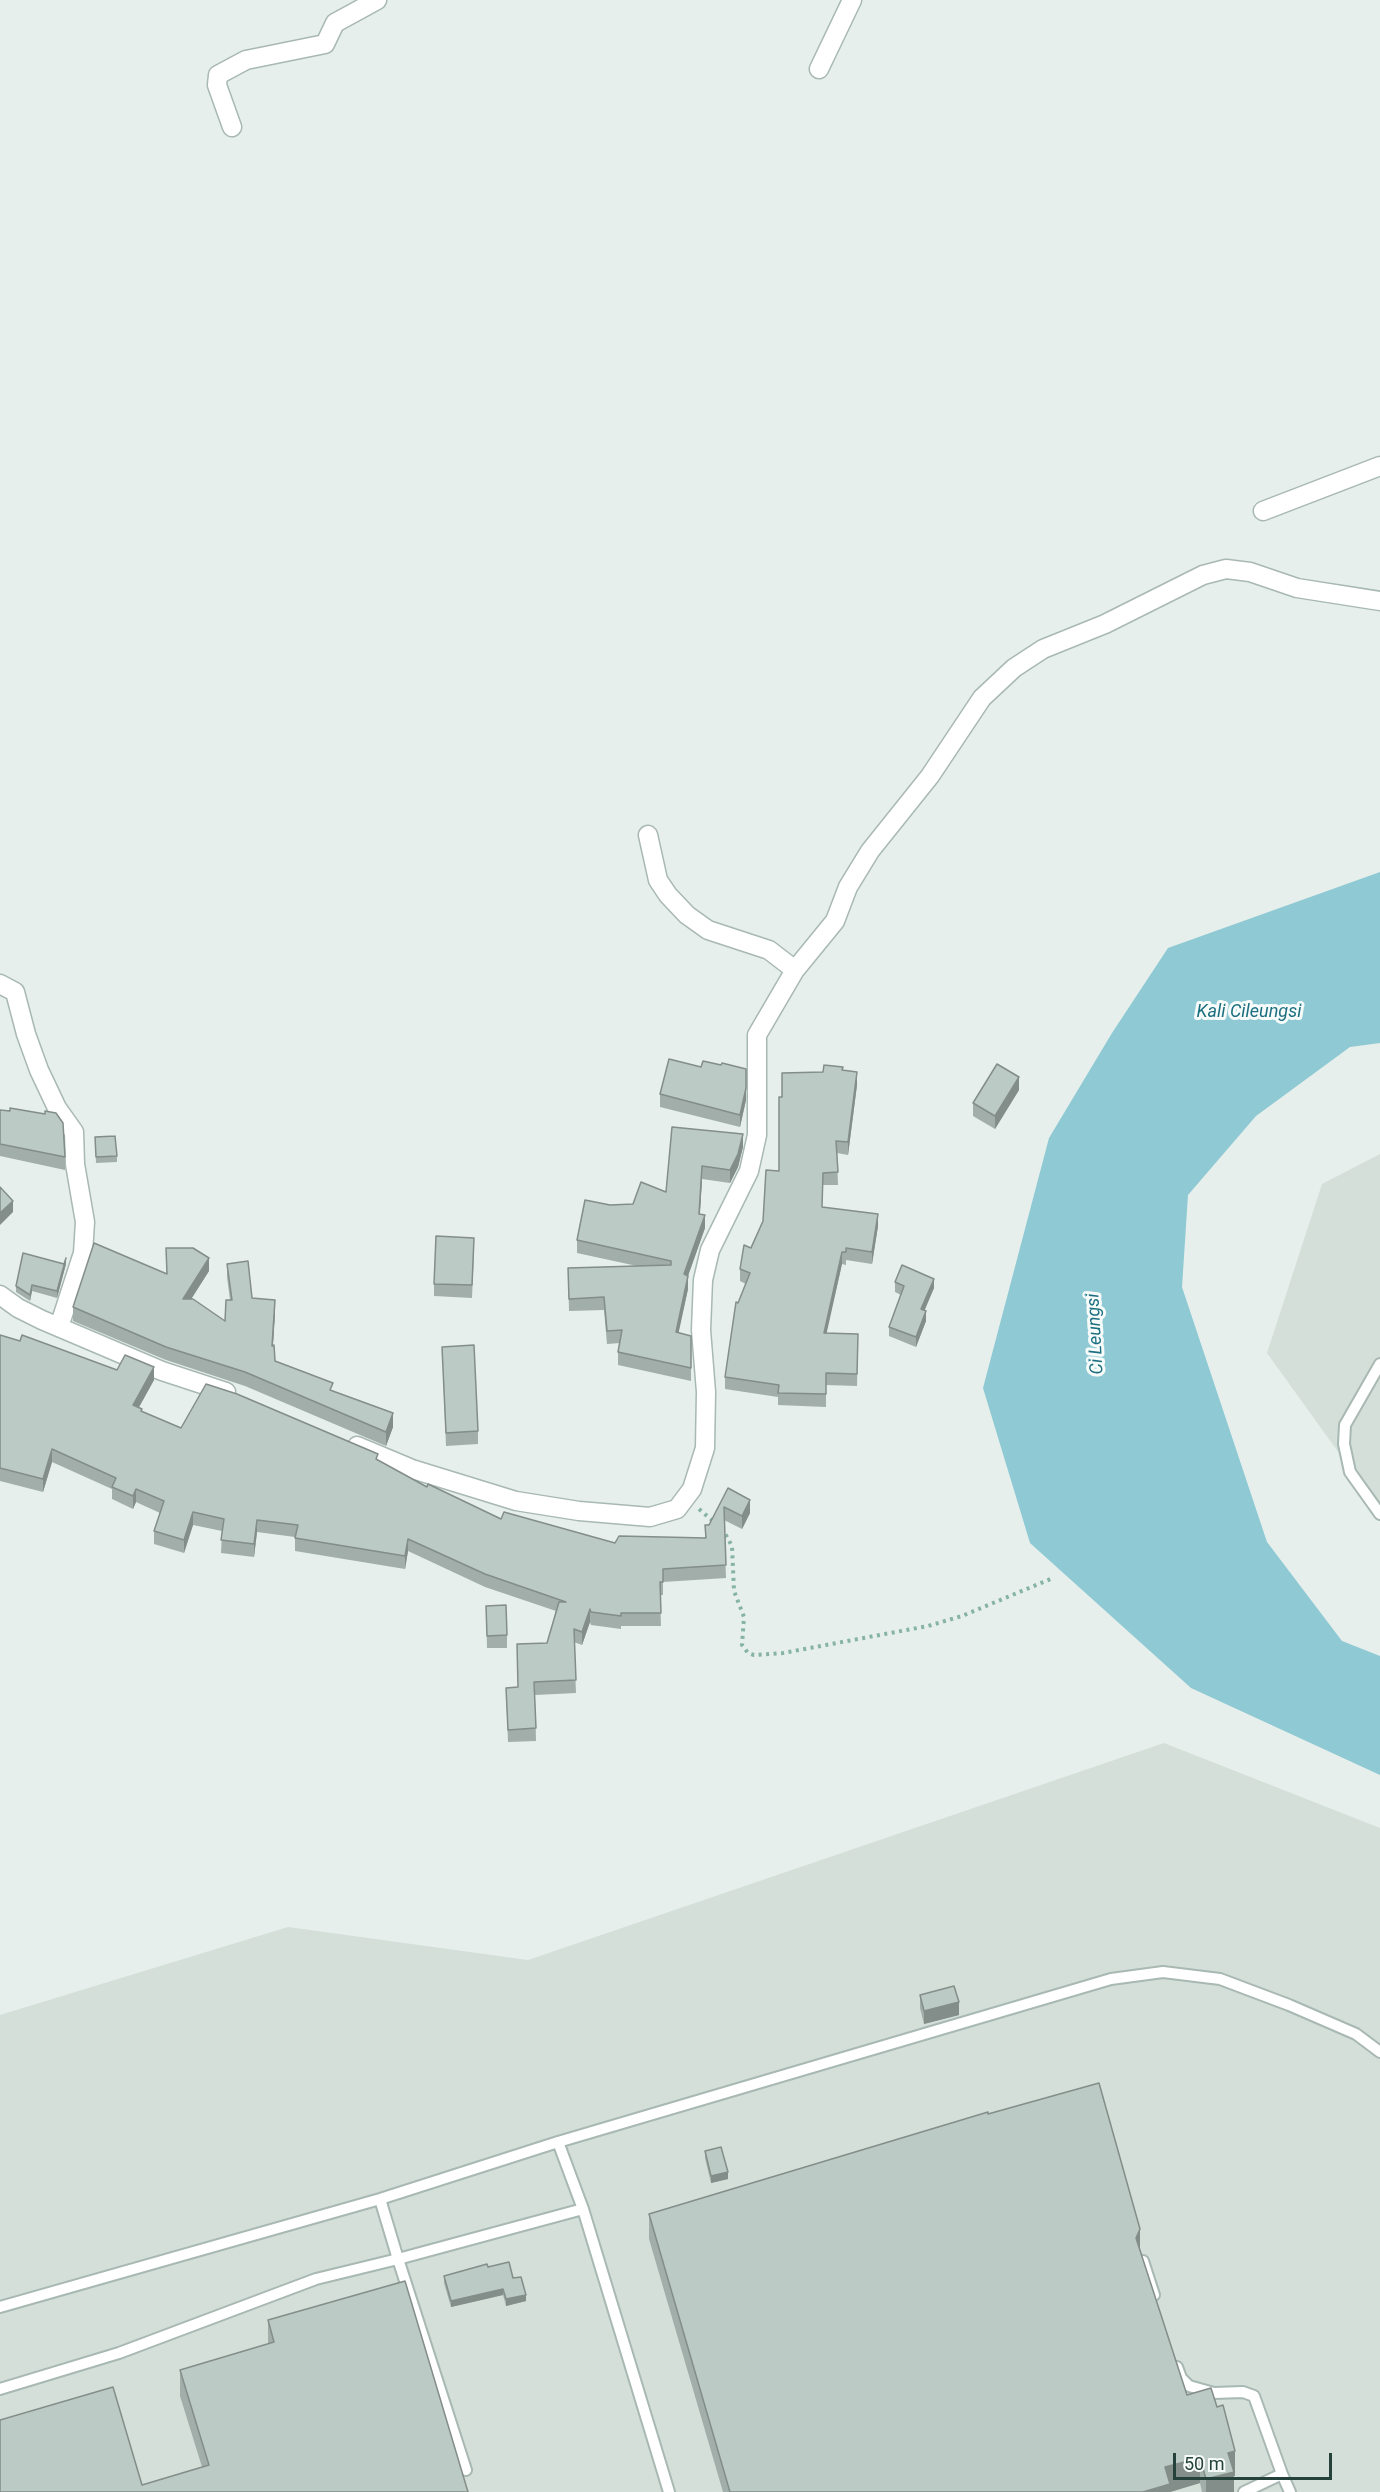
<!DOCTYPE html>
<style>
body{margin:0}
#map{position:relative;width:1380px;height:2492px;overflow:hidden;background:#e6efeb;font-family:Roboto,sans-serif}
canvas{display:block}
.scale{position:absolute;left:1173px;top:2453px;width:159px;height:27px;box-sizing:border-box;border:3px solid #24423a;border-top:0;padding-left:8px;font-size:18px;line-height:21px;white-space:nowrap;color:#24423a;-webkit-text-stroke:4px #f7fbf9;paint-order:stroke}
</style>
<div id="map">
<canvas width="1380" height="2492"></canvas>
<div class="scale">50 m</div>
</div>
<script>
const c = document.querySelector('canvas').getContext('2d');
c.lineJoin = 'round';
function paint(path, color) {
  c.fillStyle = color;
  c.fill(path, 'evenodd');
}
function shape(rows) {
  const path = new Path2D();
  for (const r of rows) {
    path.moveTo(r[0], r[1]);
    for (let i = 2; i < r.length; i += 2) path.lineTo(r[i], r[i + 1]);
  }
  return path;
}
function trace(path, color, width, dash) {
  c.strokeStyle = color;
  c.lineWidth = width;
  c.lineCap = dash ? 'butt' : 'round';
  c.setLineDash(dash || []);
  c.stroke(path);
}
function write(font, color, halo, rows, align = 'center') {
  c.font = font + ' Roboto,sans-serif';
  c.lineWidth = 6;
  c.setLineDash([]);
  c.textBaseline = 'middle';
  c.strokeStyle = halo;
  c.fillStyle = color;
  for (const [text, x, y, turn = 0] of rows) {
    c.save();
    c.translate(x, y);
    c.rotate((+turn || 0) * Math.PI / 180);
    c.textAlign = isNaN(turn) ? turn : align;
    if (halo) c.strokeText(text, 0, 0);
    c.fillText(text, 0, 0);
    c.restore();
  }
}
paint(shape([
 [1380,1154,1380,1510,1267,1353,1322,1184],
 [1164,1743,1380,1828,1380,2492,0,2492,0,2015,288,1927,528,1960]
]), '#d4dfda');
paint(shape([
 [1380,872,1380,1043,1350,1047,1256,1116,1188,1195,1182,1287,1267,1542,1342,1641,1380,1656,1380,1775,1191,1688,1030,1543,983,1388,1049,1138,1112,1033,1168,948]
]), '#8ec9d4');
const service = shape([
 [1380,1364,1345,1425,1344,1444,1350,1472,1380,1514],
 [558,2142,583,2209,669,2492],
 [1143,2261,1154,2295],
 [0,2307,380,2199,558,2142,1111,1979,1163,1972,1220,1979,1289,2005,1356,2034,1380,2052],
 [1177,2367,1181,2378,1189,2386,1214,2393,1243,2392,1254,2396,1282,2474,1244,2492],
 [0,2389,119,2353,316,2279,398,2259,380,2199],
 [466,2470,398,2259,583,2209],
 [1282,2474,1290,2492]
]);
const minor = shape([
 [819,69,852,0],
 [232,127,217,85,218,75,246,60,325,44,335,23,377,0],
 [1263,511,1380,466],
 [648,835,658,880,668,895,687,915,708,930,769,950,795,970],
 [0,984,15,992,26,1034,39,1070,57,1108,74,1132,75,1164,85,1222,83,1253,59,1327],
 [0,1295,18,1308,42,1320,162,1371,226,1392],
 [357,1446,412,1469,516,1501,579,1511,650,1517,677,1509,692,1489,705,1448,706,1392,701,1330,703,1280,710,1250,749,1171,757,1135,757,1035,795,970,835,921,848,887,870,851,930,776,982,698,1014,668,1043,649,1105,624,1203,575,1226,569,1250,572,1297,588,1380,601]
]);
trace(service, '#a8b8b2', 14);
trace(minor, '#a8b8b2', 21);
trace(shape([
 [699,1509,714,1522],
 [722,1528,732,1546,734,1591,744,1617,742,1645,748,1653,754,1655,783,1653,928,1626,962,1616,1053,1578]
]), '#86b3a5', 4, [3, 4.5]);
trace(service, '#fff', 10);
trace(minor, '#fff', 18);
paint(shape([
 [843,1071,857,1085,848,1155,837,1153,838,1185,823,1185,822,1208,878,1226,872,1264,846,1260,846,1265,842,1264,826,1333,858,1346,857,1386,826,1385,826,1407,778,1405,778,1397,725,1389,725,1377,738,1303,746,1284,740,1281,740,1269,763,1221,779,1171,823,1072],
 [1019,1090,995,1129,973,1116,973,1103],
 [660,1094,746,1100,740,1127,660,1107],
 [0,1110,65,1157,65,1170,0,1156],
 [672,1127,743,1147,738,1167,730,1183,702,1179,700,1214,705,1228,688,1276,688,1289,678,1333,691,1336,691,1381,618,1365,618,1352,620,1343,607,1344,604,1310,569,1311,568,1268,637,1266,577,1253,577,1240,610,1205,633,1204,666,1192],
 [95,1137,117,1156,117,1162,96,1163],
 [166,1248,209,1271,191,1299,225,1321,230,1300,227,1277,227,1264,252,1298,275,1313,273,1346,275,1361,333,1391,393,1427,386,1446,245,1386,166,1360,73,1321,73,1307,167,1274],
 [474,1251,472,1298,434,1296,434,1284],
 [66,1264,57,1298,32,1291,30,1301,16,1292,16,1286],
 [895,1282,934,1288,924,1310,926,1321,916,1347,889,1336,889,1327,901,1295,895,1292],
 [0,1335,117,1370,154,1380,139,1407,142,1412,181,1428,378,1461,427,1487,501,1519,615,1543,705,1538,705,1525,709,1525,728,1488,750,1513,742,1529,724,1520,726,1578,663,1582,663,1595,660,1595,661,1626,621,1626,621,1629,591,1625,590,1622,582,1645,574,1642,576,1693,535,1695,536,1741,508,1742,506,1688,518,1687,547,1643,556,1611,485,1587,408,1551,405,1569,295,1551,295,1537,257,1532,254,1557,221,1553,222,1531,193,1525,184,1553,154,1544,154,1531,160,1513,136,1502,133,1509,112,1499,112,1489,52,1462,43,1492,0,1481],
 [442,1347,478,1431,478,1444,446,1446],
 [486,1606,507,1635,507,1648,487,1648],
 [920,1995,959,2015,924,2024,920,2008],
 [988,2114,1140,2251,1187,2395,1235,2476,1234,2476,1234,2492,1202,2492,1200,2483,1170,2492,723,2492,649,2239,649,2214],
 [705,2151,728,2179,711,2183,705,2158],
 [488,2267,513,2278,526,2301,506,2306,503,2295,451,2307,444,2283,444,2276],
 [268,2320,468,2492,142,2485,202,2467,180,2396,180,2370,268,2344]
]), '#a1aea9');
paint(shape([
 [857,1072,857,1085,848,1155,848,1142],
 [1019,1077,1019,1090,995,1129,995,1116],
 [746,1088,746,1100,740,1127,740,1115],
 [743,1134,743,1147,738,1167,730,1183,730,1170],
 [702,1166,702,1179,699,1227,699,1214],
 [13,1201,13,1212,0,1225,0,1213],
 [878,1214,878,1226,872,1264,872,1252],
 [705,1215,705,1228,684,1287,684,1274],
 [842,1252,842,1264,824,1345,824,1333],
 [66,1258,66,1264,57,1298,57,1291],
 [209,1258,209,1271,183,1312,183,1299],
 [688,1276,688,1289,676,1345,676,1332],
 [934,1279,934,1288,921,1319,921,1309],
 [32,1285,32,1291,30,1301,30,1295],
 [275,1300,275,1313,272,1359,272,1346],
 [926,1311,926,1321,916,1347,916,1337],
 [154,1367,154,1380,133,1418,133,1405],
 [393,1413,393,1427,386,1446,386,1432],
 [52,1449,52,1462,43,1492,43,1479],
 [136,1489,136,1502,133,1509,133,1496],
 [750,1500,750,1513,742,1529,742,1516],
 [193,1512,193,1525,184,1553,184,1540],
 [257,1520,257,1532,254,1557,254,1544],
 [408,1539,408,1551,405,1569,405,1556],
 [590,1609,590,1622,582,1645,582,1632],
 [959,2002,959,2015,924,2024,924,2011],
 [728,2172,728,2179,711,2183,711,2176],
 [1140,2229,1140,2254,1136,2238],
 [503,2289,503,2295,451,2307,451,2301],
 [526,2295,526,2301,506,2306,506,2299],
 [1235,2451,1235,2476,1234,2476,1234,2492,1206,2492,1206,2479,1228,2453],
 [1200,2458,1200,2483,1170,2492,1143,2492,1165,2467]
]), '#838d89');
const building = shape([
 [669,1059,701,1067,703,1061,721,1065,722,1063,746,1069,746,1088,740,1115,660,1094,669,1059],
 [997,1064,1019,1077,995,1116,973,1103,997,1064],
 [824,1065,843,1067,842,1070,857,1072,848,1142,836,1141,838,1172,823,1173,822,1207,878,1214,872,1252,846,1248,846,1252,842,1252,824,1333,858,1334,857,1374,826,1373,826,1394,778,1393,779,1385,725,1377,736,1302,738,1303,750,1273,740,1269,744,1245,751,1248,763,1221,766,1170,779,1171,779,1097,782,1097,782,1073,823,1072,824,1065],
 [10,1108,45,1114,45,1111,56,1113,63,1123,65,1157,0,1144,0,1110,10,1111,10,1108],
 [672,1127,743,1134,738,1154,730,1170,702,1166,699,1214,705,1215,684,1274,688,1276,676,1332,691,1336,691,1368,618,1352,622,1330,607,1331,604,1297,569,1299,568,1268,671,1265,671,1261,577,1240,585,1200,610,1205,633,1204,641,1182,666,1192,672,1127],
 [115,1136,117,1156,96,1157,95,1137,115,1136],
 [0,1187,13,1201,0,1213,0,1187],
 [436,1236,474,1238,472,1285,434,1284,436,1236],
 [94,1243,167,1274,166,1248,193,1248,209,1258,183,1299,193,1299,225,1321,226,1300,232,1300,227,1264,248,1261,252,1298,275,1300,272,1346,274,1345,275,1361,333,1383,330,1390,393,1413,386,1432,245,1372,166,1347,73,1307,94,1243],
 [23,1253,64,1264,66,1258,57,1291,32,1285,30,1295,16,1286,23,1253],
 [902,1265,934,1279,921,1309,926,1311,916,1337,889,1327,904,1286,895,1282,902,1265],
 [0,1335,20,1341,22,1335,117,1370,125,1355,154,1367,133,1405,142,1409,141,1411,181,1428,206,1384,237,1394,378,1454,376,1459,427,1487,428,1484,501,1519,504,1512,615,1543,619,1536,706,1538,705,1525,709,1525,728,1488,750,1500,742,1516,724,1507,726,1565,663,1569,663,1582,660,1582,661,1613,621,1613,621,1616,591,1612,590,1609,582,1632,574,1629,576,1680,534,1682,536,1728,508,1730,506,1688,518,1687,517,1644,547,1643,559,1602,566,1602,485,1574,408,1539,405,1556,295,1538,298,1525,257,1520,254,1544,221,1540,224,1519,193,1512,184,1540,154,1531,164,1501,136,1489,133,1496,112,1487,116,1478,52,1449,43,1479,0,1468,0,1335],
 [474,1345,478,1431,446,1433,442,1347,474,1345],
 [506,1605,507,1635,487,1636,486,1606,506,1605],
 [954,1986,959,2002,924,2011,920,1995,954,1986],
 [1099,2083,1140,2229,1136,2238,1187,2395,1211,2388,1217,2407,1223,2405,1235,2451,1228,2453,1234,2472,1206,2479,1200,2458,1165,2467,1170,2484,1143,2492,730,2492,649,2214,988,2112,988,2114,1099,2083],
 [721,2147,728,2172,711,2176,705,2151,721,2147],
 [509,2262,513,2278,521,2277,526,2295,506,2299,503,2289,451,2301,444,2276,487,2264,488,2267,509,2262],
 [405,2281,468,2492,0,2492,0,2420,113,2387,142,2485,209,2465,180,2370,274,2342,268,2320,405,2281]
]);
paint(building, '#bbcac4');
trace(building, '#838d89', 1.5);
write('italic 18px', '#1c6f80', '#f7fbf9', [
 ["Kali Cileungsi",1249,1012],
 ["Ci Leungsi",1096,1334,-93]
]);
</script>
